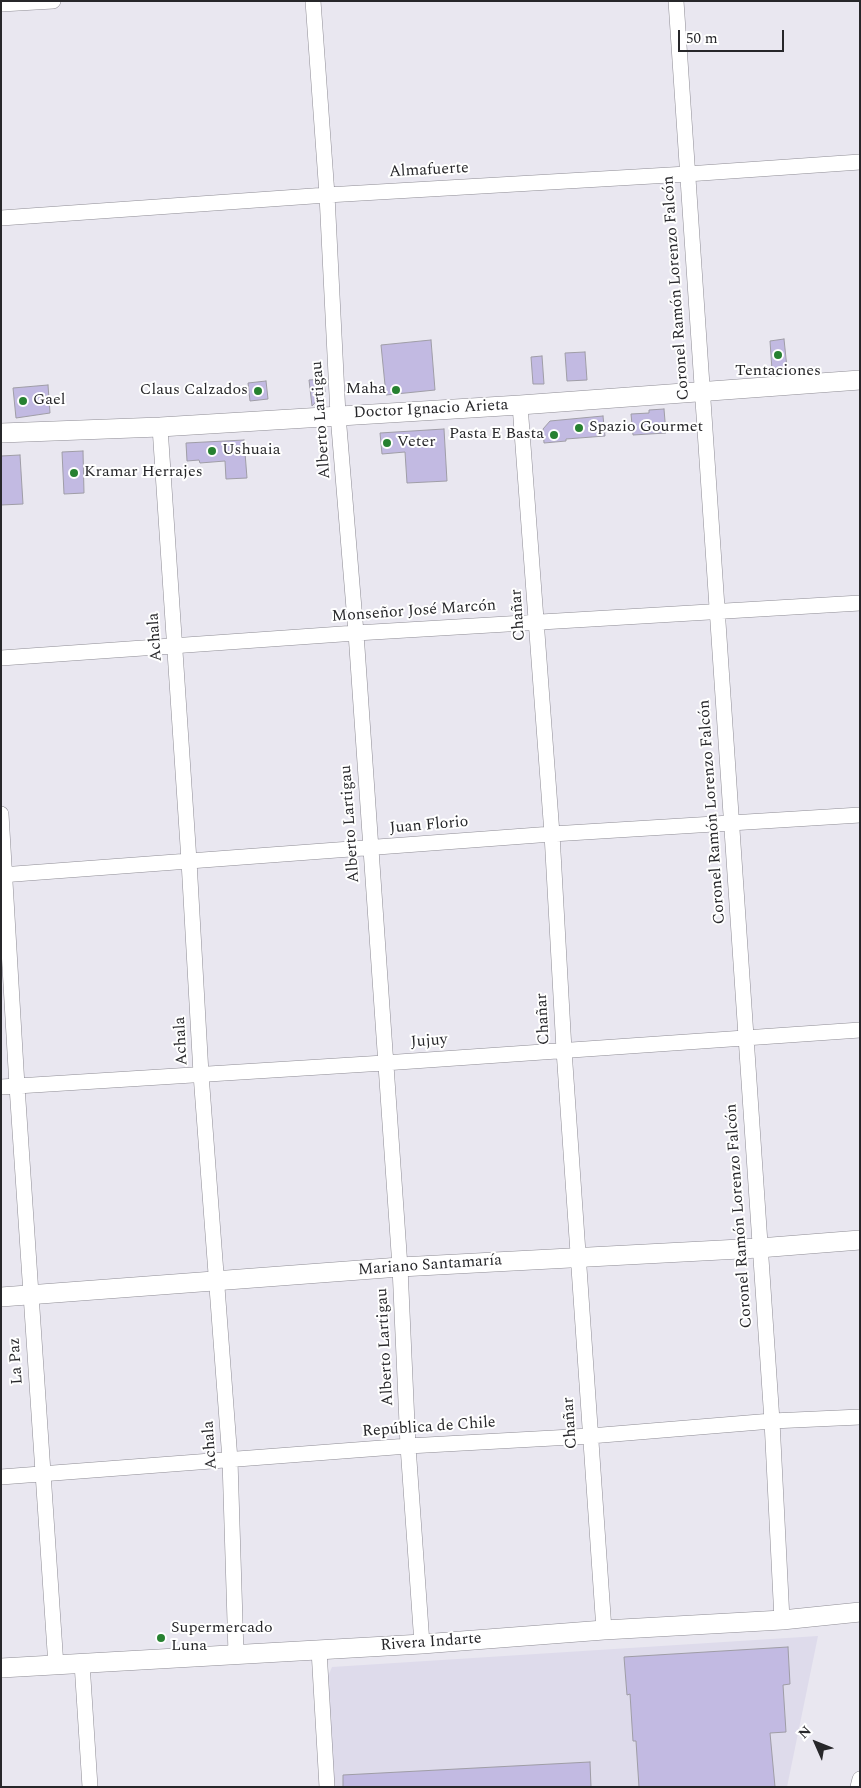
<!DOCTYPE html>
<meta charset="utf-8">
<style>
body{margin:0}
#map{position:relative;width:861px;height:1788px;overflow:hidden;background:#e9e7f0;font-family:Spectral,serif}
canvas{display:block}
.frame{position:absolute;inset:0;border:2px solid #27272a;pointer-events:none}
.north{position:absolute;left:791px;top:1718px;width:50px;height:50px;-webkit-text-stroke:4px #fff;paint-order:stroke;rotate:314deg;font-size:14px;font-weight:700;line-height:20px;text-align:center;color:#27272a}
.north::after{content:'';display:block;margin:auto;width:18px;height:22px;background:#27272a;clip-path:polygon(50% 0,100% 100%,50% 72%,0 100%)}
.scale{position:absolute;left:678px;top:30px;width:106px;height:22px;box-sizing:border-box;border:2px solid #27272a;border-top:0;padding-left:6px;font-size:15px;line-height:18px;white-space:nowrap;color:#27272a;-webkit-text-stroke:4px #fff;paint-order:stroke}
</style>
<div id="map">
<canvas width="861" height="1788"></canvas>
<div class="frame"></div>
<div class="north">N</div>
<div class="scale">50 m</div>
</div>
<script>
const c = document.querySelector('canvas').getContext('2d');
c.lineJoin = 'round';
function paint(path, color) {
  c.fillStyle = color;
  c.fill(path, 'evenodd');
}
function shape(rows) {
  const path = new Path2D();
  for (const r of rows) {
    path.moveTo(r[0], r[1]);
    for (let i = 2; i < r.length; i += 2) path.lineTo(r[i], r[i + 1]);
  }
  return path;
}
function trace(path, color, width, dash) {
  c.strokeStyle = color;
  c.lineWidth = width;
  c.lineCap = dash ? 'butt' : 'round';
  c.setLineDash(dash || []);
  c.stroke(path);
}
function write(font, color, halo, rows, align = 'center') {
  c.font = font + ' Spectral,serif';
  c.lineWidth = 4;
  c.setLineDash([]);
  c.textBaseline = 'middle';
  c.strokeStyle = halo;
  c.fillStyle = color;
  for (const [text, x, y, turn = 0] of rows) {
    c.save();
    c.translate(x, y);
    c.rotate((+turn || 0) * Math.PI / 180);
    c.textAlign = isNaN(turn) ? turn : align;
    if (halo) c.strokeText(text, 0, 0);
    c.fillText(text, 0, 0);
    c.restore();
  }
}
paint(shape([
 [818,1636,787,1787,333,1787,326,1681,332,1667]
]), '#dedbeb');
const building = shape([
 [784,339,787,368,772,370,770,341,784,339],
 [431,340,435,390,386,395,381,345,431,340],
 [585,352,587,380,567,381,565,353,585,352],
 [542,356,544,384,533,384,531,357,542,356],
 [324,379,325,392,312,406,309,380,324,379],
 [266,381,268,399,250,401,248,383,266,381],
 [48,385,50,413,16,418,13,388,48,385],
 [664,409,666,433,633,435,631,414,649,413,649,410,664,409],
 [603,416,605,436,566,439,566,441,544,443,543,429,550,421,603,416],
 [444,429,447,481,407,483,405,452,382,454,380,433,444,429],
 [244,440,247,478,226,479,225,461,200,463,199,460,187,461,186,443,244,440],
 [83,451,84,493,64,494,62,452,83,451],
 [20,455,23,504,1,505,1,456,20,455],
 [788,1647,790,1684,783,1685,786,1732,770,1733,775,1787,639,1787,636,1741,633,1741,630,1694,627,1695,624,1657,788,1647],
 [590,1762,591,1787,343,1787,343,1775,590,1762]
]);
paint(building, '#c2bae2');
trace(building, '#9f9da6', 1);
const minor = shape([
 [313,1,327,195,338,415,356,633,400,1267,408,1446,422,1644],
 [676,1,772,1421,782,1620],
 [1,4,53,1],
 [1,218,327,195,687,174,860,162],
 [520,405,552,834,564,1050,604,1630],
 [160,427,189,861,201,1074,230,1460,236,1654],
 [1,658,356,633,860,603],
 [1,814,17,1086,56,1666],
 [1,875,552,834,860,815],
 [1,1087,384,1063,860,1030],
 [1,1477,408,1446,590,1436,772,1421,860,1417],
 [319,1650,327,1787],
 [82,1663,90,1787],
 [858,1787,860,1779]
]);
const tertiary = shape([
 [1,433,160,427,520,405,860,380],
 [1,1297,400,1267,759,1248,860,1240],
 [1,1668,422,1644,604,1630,782,1620,860,1612]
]);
trace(minor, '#8e8c94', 16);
trace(tertiary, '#8e8c94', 20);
trace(minor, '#fff', 15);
trace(tertiary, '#fff', 19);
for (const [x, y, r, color] of [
 [778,355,5,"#278131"],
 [396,390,5,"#278131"],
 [258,391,5,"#278131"],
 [23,401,5,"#278131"],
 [579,428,5,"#278131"],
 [554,435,5,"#278131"],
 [387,443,5,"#278131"],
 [212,451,5,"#278131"],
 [74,473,5,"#278131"],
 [161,1638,5,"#278131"]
]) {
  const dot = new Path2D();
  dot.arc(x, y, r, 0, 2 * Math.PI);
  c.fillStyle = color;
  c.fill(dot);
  trace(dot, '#fff', 2);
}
write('16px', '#27272a', '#fff', [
 ["Almafuerte",429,171,-3],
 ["Coronel Ramón Lorenzo Falcón",677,288,-94],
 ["Doctor Ignacio Arieta",431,410,-3],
 ["Alberto Lartigau",322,420,-94],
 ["Monseñor José Marcón",414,612,-4],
 ["Chañar",519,615,-94],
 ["Achala",156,637,-94],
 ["Coronel Ramón Lorenzo Falcón",713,812,-94],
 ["Alberto Lartigau",351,824,-94],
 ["Juan Florio",429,826,-5],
 ["Chañar",544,1019,-93],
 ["Achala",182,1041,-93],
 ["Jujuy",429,1042,-4],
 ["Coronel Ramón Lorenzo Falcón",740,1216,-94],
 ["Mariano Santamaría",430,1266,-4],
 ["Alberto Lartigau",386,1347,-93],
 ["La Paz",17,1361,-94],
 ["Chañar",571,1423,-94],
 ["República de Chile",429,1428,-4],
 ["Achala",211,1445,-94],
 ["Rivera Indarte",431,1643,-4]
]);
write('16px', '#27272a', '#fff', [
 ["Tentaciones",778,372,"center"],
 ["Maha",386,390,"right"],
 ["Claus Calzados",248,391,"right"],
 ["Gael",33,401],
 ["Spazio Gourmet",589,428],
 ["Pasta E Basta",544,435,"right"],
 ["Veter",397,443],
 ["Ushuaia",222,451],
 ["Kramar Herrajes",84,473],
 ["Supermercado",171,1629],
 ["Luna",171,1647]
], 'left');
</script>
